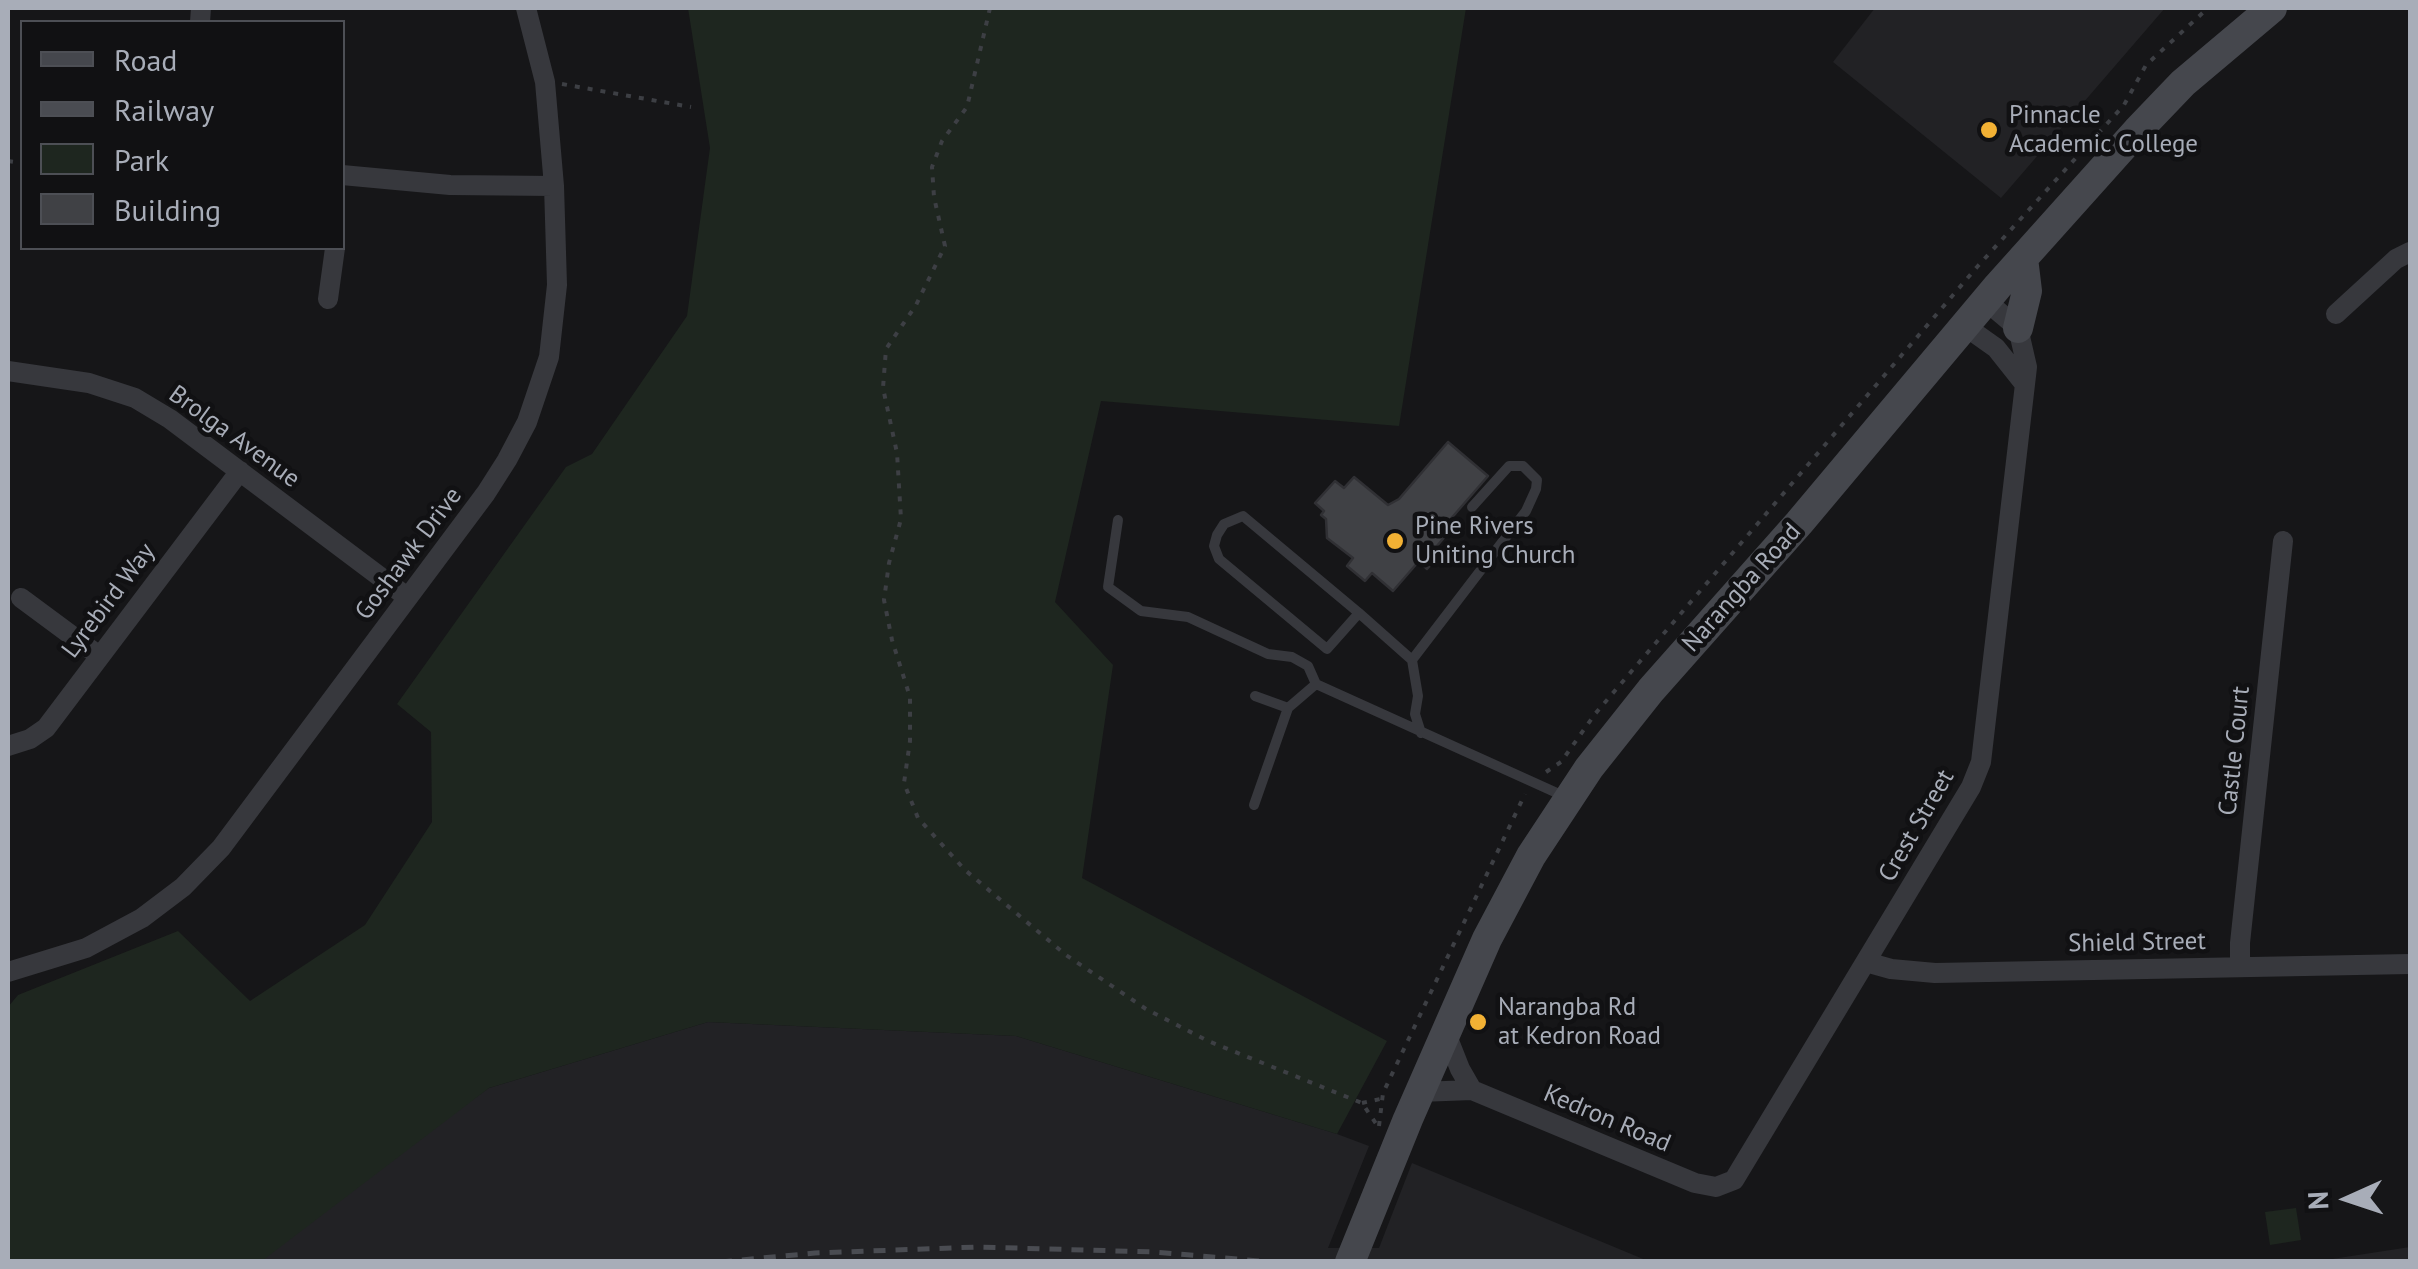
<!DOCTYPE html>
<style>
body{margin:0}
#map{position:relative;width:2418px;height:1269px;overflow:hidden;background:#161618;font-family:"PT Sans",sans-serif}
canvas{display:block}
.frame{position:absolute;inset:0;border:10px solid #a8adb8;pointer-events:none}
.legend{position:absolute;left:20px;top:20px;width:325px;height:230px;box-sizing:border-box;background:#111113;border:2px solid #4d4f55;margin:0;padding:12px 18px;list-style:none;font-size:30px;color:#a8adb8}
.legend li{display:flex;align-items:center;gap:20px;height:50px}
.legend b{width:50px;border:2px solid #4d4f55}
.north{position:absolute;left:2298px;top:1149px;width:100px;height:100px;-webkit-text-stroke:8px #111113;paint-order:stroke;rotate:267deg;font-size:28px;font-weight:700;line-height:40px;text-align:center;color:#a8adb8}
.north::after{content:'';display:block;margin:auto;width:35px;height:45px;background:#a8adb8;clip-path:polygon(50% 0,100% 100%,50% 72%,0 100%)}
</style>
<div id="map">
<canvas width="2418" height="1269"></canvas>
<div class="frame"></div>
<ul class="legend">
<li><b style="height:12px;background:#45474d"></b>Road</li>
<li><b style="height:12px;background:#4a4c52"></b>Railway</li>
<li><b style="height:28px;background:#1e261f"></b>Park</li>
<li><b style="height:28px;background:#404145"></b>Building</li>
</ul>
<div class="north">N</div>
</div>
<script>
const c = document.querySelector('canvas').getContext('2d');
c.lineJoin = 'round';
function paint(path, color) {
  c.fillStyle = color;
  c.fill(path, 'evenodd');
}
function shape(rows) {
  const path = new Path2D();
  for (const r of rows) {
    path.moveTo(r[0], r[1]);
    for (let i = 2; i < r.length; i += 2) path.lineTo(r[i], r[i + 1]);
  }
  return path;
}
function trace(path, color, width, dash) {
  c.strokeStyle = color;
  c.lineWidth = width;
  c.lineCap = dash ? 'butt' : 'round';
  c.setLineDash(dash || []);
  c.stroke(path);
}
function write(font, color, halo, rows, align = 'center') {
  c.font = font + ' "PT Sans",sans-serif';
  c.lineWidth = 9;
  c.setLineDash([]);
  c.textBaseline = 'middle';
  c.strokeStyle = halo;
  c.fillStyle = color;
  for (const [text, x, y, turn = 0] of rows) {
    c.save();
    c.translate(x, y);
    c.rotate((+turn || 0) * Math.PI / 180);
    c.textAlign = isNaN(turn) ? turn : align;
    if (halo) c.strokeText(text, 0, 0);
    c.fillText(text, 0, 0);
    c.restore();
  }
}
paint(shape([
 [1875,8,2165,8,2001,198,1833,62],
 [708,1022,1016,1036,1337,1134,1369,1146,1328,1248,1379,1248,1412,1163,1648,1261,241,1262,489,1088],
 [2410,1247,2410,1261,2319,1261]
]), '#222225');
paint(shape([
 [688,8,1466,8,1399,426,1101,401,1055,602,1113,665,1082,878,1387,1041,1337,1134,1016,1036,708,1022,489,1088,262,1261,8,1261,8,1007,18,995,178,931,250,1001,365,925,432,822,431,732,397,704,566,467,592,454,687,316,710,148],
 [2296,1208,2301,1240,2270,1245,2265,1212]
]), '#1e261f');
const building = shape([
 [1448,442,1488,476,1449,521,1454,526,1436,547,1442,552,1427,569,1419,561,1393,591,1372,573,1365,581,1347,566,1353,558,1327,538,1326,519,1321,515,1324,511,1315,503,1335,481,1344,488,1354,477,1388,505,1399,499,1448,442]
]);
paint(building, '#404145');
trace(building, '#303034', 2.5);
trace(shape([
 [990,8,967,107,942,141,932,167,934,197,945,246,916,305,886,349,883,388,897,453,901,519,889,563,884,600,892,640,910,697,910,741,904,783,918,818,965,870,1066,955,1146,1009,1208,1041,1362,1103,1379,1128],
 [562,84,691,107],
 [8,161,22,163],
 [1546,772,1561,762,1595,714,1977,267,2124,105,2146,65,2208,8],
 [1362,1103,1380,1099],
 [1379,1126,1383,1093,1525,794]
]), '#3d3f44', 4, [5, 8]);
trace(shape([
 [1118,520,1108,587,1141,611,1188,617,1268,654,1292,657,1308,666,1316,684,1568,798],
 [1359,613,1243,516,1224,524,1217,535,1214,546,1219,559,1327,649,1359,613,1412,660,1418,696,1415,714,1421,733],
 [1412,660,1526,511,1536,489,1537,480,1523,466,1509,466,1472,507],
 [1255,696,1288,708,1316,684],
 [1254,805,1288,708]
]), '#37383d', 10);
trace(shape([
 [200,22,201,8],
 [342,175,450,185,554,186],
 [328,299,335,248],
 [2336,314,2396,259,2410,252],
 [1965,326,1996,348,2023,382],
 [8,371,89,383,135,398,170,419,407,597],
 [21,598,98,655],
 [8,746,30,739,46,728,240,471],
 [1866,962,1891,969,1935,973,2410,964],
 [2240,966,2240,943,2283,541],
 [8,972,86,948,142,918,183,887,221,848,486,493,507,460,527,422,549,357,557,285,554,186,545,82,526,8],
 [1445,1031,1460,1069,1472,1090],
 [1419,1092,1472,1090,1695,1183,1716,1187,1734,1180,1971,787,1981,762,2027,367,2018,328,1986,301]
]), '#37383d', 20);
trace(shape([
 [2018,328,2027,291,2023,258],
 [1350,1262,1408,1119,1487,939,1531,856,1589,768,1651,690,1799,523,1998,286,2137,131,2183,83,2272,8]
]), '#45474d', 30);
trace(shape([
 [720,1262,815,1253,978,1247,1154,1252,1272,1262]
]), '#4a4c52', 5, [12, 10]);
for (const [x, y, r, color] of [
 [1989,130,10,"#f2b134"],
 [1395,541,10,"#f2b134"],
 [1478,1022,10,"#f2b134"]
]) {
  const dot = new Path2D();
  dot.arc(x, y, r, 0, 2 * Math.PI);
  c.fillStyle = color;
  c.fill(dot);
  trace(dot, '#111113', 4);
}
write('25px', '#a8adb8', '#111113', [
 ["Pinnacle",2009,116],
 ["Academic College",2009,145],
 ["Pine Rivers",1415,527],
 ["Uniting Church",1415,556],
 ["Narangba Rd",1498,1008],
 ["at Kedron Road",1498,1037]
], 'left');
write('25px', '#a8adb8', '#111113', [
 ["Brolga Avenue",234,437,36],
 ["Goshawk Drive",409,554,-53],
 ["Narangba Road",1742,588,-48],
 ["Lyrebird Way",109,601,-53],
 ["Castle Court",2235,751,-84],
 ["Crest Street",1917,826,-60],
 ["Shield Street",2137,943,-1],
 ["Kedron Road",1607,1119,23]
]);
</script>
